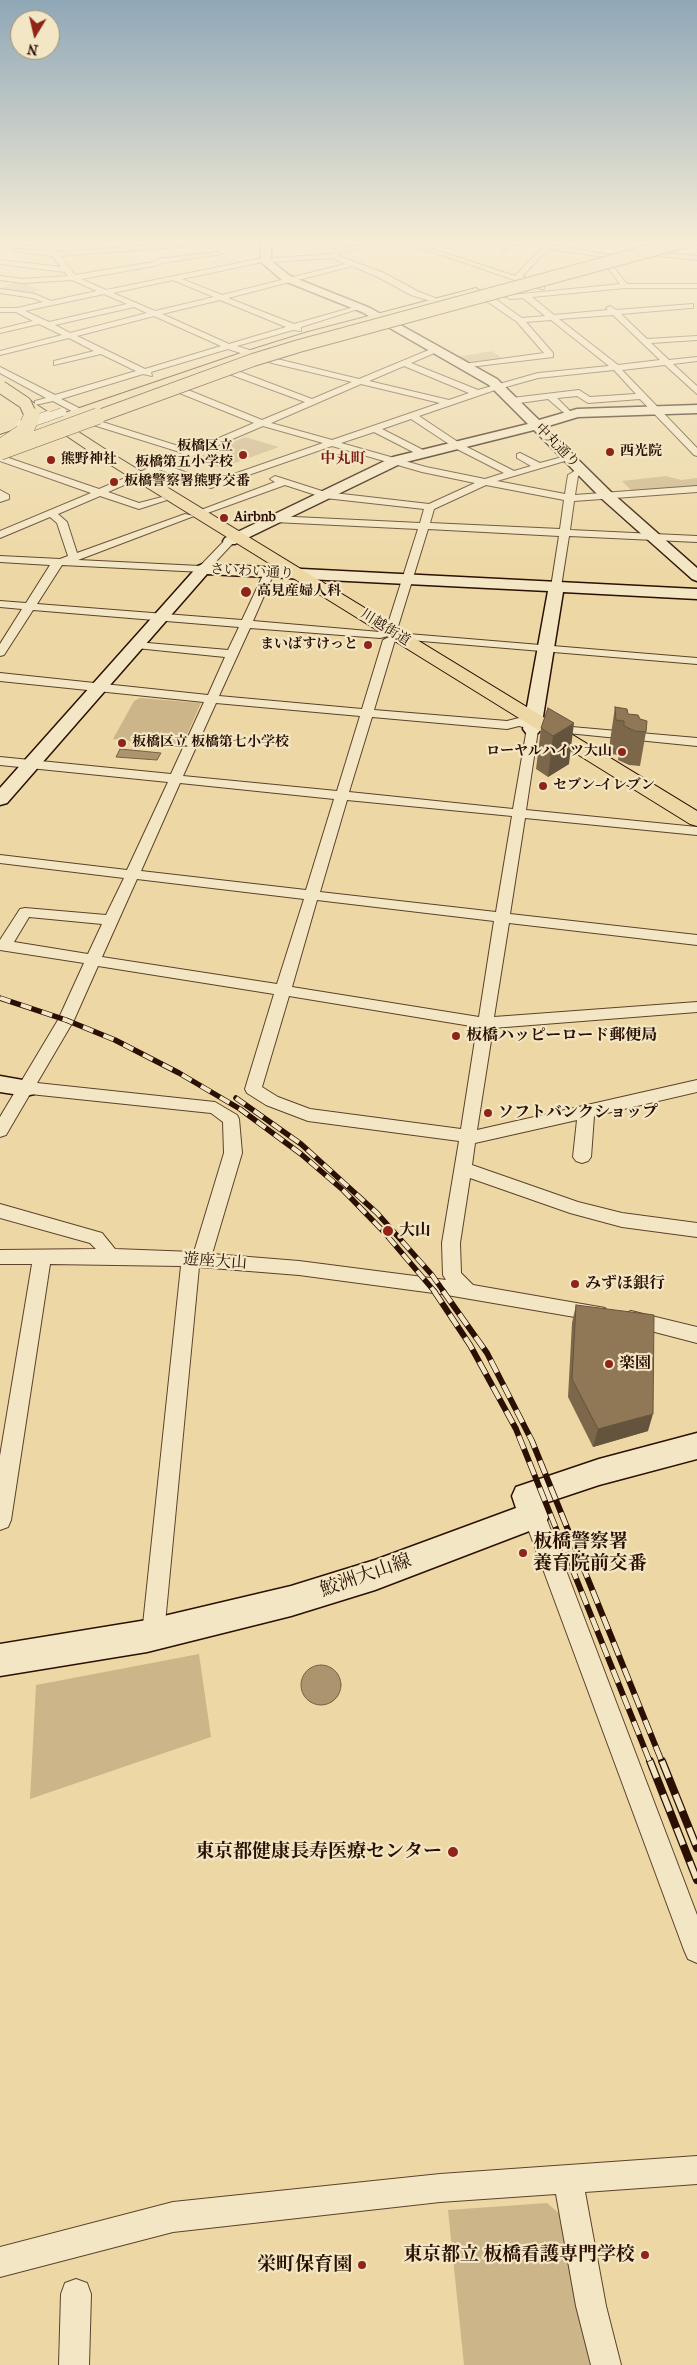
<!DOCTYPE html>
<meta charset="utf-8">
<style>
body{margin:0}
#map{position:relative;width:697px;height:2365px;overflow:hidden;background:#edd8a5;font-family:"IM FELL French Canon",serif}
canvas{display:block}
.north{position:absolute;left:10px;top:10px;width:50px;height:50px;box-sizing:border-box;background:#f3e6c4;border:1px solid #a39076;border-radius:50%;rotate:189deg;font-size:14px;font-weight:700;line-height:20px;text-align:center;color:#2b1002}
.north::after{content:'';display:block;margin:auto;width:18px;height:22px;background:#8f2418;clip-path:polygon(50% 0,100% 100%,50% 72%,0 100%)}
</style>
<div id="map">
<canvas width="697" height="2365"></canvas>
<div class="north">N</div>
</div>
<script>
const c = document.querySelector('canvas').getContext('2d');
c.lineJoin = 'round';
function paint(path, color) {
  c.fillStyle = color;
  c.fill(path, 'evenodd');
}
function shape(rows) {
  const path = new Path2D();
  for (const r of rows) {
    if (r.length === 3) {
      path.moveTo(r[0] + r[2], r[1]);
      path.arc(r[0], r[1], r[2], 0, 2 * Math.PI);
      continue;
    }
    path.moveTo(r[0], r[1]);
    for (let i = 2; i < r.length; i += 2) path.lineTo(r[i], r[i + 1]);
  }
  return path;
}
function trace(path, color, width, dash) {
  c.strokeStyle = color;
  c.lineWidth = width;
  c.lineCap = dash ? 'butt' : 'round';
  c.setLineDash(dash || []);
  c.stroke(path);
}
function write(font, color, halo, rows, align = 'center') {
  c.font = font + ' "IM FELL French Canon","Noto Serif JP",serif';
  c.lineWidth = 4.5;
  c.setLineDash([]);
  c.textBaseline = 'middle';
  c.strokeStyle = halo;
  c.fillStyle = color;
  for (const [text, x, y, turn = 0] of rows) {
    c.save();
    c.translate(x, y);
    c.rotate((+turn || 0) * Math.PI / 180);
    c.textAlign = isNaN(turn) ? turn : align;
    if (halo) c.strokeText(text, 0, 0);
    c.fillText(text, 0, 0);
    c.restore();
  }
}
paint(shape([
 [15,282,24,283,41,290,29,294,0,289],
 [492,351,503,359,471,363,457,357],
 [245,437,279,447,221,468,194,459],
 [666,476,681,480,697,478,697,487,633,492,622,481],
 [140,698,201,703,182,746,113,739,134,701],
 [199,1654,211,1737,30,1799,36,1685],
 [547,2203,560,2214,590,2365,464,2365,448,2210]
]), '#ccb689');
const water = shape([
 [120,749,161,753,157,760,116,757,120,749],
 [321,1685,20]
]);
paint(water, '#ab946e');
trace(water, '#785f43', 1);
const street = shape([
 [0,244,19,244,25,246,22,248,2,246,0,244],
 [44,244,50,244,57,252,169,244,195,244,192,246,60,256,75,275,154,262,157,259,218,252,222,254,162,263,159,265,81,279,106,290,258,259,333,254,337,244,343,244,343,248,371,244,341,253,339,256,384,273,417,291,440,300,440,304,411,295,378,277,352,266,228,298,294,324,354,307,358,309,301,327,301,331,293,330,237,346,277,359,359,379,436,347,440,349,439,351,411,363,478,390,538,373,609,366,551,320,526,322,553,353,553,357,461,368,461,364,464,364,544,353,517,322,485,300,485,296,491,296,522,318,545,316,523,298,511,299,499,294,503,292,512,295,620,284,606,265,610,263,627,284,697,284,697,288,625,288,532,297,554,315,608,310,606,308,610,306,616,310,693,304,693,308,690,308,621,314,647,339,697,336,697,340,651,343,669,360,697,357,697,361,673,364,697,386,697,394,665,365,622,370,697,448,697,456,694,455,640,399,588,403,577,396,557,398,574,415,570,418,548,399,512,404,508,401,512,398,579,390,590,397,636,394,614,370,538,378,495,390,419,416,461,444,514,471,531,466,517,458,517,454,520,453,540,463,570,455,575,458,497,481,565,494,568,475,581,467,586,470,578,476,575,495,697,486,697,492,574,501,570,530,697,536,697,542,569,536,561,587,556,590,551,587,559,536,428,529,396,633,697,658,697,664,398,639,394,638,393,635,380,638,250,628,219,696,362,709,383,640,389,637,395,640,374,710,507,721,519,718,549,725,697,738,697,746,538,730,526,810,697,827,697,835,525,818,510,914,697,935,697,945,509,923,494,1017,697,1002,697,1012,493,1028,477,1130,697,1080,697,1092,594,1116,591,1157,588,1161,582,1163,576,1161,573,1157,577,1120,475,1143,472,1165,578,1202,622,1213,697,1223,697,1237,622,1227,570,1213,470,1178,460,1243,461,1273,473,1285,605,1308,607,1313,605,1318,598,1321,441,1294,299,1275,199,1267,164,1634,161,1642,153,1645,145,1642,142,1634,181,1266,50,1264,11,1520,8,1527,0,1530,0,1456,32,1264,0,1264,0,1250,96,1249,90,1243,0,1218,0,1204,102,1233,115,1249,194,1252,224,1153,223,1122,211,1113,30,1094,6,1135,0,1137,0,1117,58,1020,84,963,0,950,0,940,20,909,25,908,106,915,124,878,0,863,0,855,127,870,168,782,0,765,0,757,171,774,204,702,0,681,0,673,208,695,225,657,136,648,130,645,136,642,228,650,239,627,33,610,4,655,0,656,0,644,22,609,0,607,0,601,26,603,50,565,0,562,0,556,60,559,68,556,57,523,50,517,0,538,0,531,91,493,0,461,0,455,99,489,125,478,131,478,131,482,108,492,139,503,162,497,167,500,139,509,100,496,58,514,67,522,77,553,185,514,194,516,78,560,200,566,226,539,234,539,235,541,207,571,203,572,62,565,37,604,242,620,264,573,269,570,274,573,253,621,380,632,386,630,418,529,274,522,269,519,274,516,420,523,424,509,325,498,285,485,202,515,193,513,275,482,270,479,275,476,325,492,429,504,475,483,422,472,332,446,211,488,161,470,141,478,135,478,135,474,183,453,90,424,90,420,96,420,191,450,254,423,177,392,177,388,183,388,262,420,305,402,229,374,229,370,235,370,312,399,352,382,272,363,228,349,151,372,152,376,143,374,61,399,83,410,83,414,77,414,53,401,35,405,35,401,46,398,0,373,0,367,55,395,136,371,101,354,54,365,54,361,94,351,69,338,0,355,0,351,62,335,39,324,0,333,0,329,33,321,16,312,0,312,0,308,17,308,43,302,33,298,0,293,0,289,35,294,51,301,97,291,72,280,23,283,0,280,0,276,23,279,68,276,65,272,0,264,0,260,61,267,52,256,12,251,15,249,49,251,44,244],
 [333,258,345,264,222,295,182,279,258,263,333,258],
 [173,280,214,297,155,311,113,293,173,280],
 [104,294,127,304,49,322,25,311,104,294],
 [220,300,286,327,229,344,162,314,220,300],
 [134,307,147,313,70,333,55,325,134,307],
 [613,315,660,360,618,365,559,319,613,315],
 [154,316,221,346,145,369,77,336,154,316],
 [404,366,469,393,449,400,369,381,404,366],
 [361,384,440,403,332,440,271,423,361,384],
 [411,419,455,448,504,473,485,479,426,467,341,443,374,432,421,456,427,456,427,452,382,429,411,419],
 [263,426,323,443,211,482,169,466,263,426],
 [486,485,564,500,560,529,430,523,434,509,486,485],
 [216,703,360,716,337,791,183,776,216,703],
 [372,717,507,729,519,726,527,728,513,809,349,792,372,717],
 [180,783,334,799,306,890,141,871,180,783],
 [347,800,512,816,496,912,320,892,347,800],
 [137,879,304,899,277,984,102,957,137,879],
 [317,900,494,921,479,1017,292,987,317,900],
 [29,917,102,924,88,954,14,942,29,917],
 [98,966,274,994,245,1089,247,1093,266,1105,308,1121,459,1141,442,1243,443,1275,446,1280,299,1261,212,1254,242,1153,239,1119,237,1115,215,1102,37,1083,74,1020,98,966],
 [289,996,477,1027,461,1129,310,1109,278,1097,262,1087,289,996],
 [409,244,418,244,515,276,542,248,526,244,548,244,616,256,612,258,549,249,522,276,544,285,544,289,541,289,409,244],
 [507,244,514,244,505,251,501,251,501,249,507,244],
 [650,252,697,256,697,260,648,255,650,252],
 [0,490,9,495,9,499,0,502,0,490],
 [631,1311,697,1327,697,1343,624,1324,621,1319,624,1314,631,1311],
 [534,1505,542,1508,545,1515,697,1915,697,1963,688,1959,684,1950,523,1515,526,1508,534,1505],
 [697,2156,697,2184,585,2192,606,2306,621,2365,591,2365,576,2306,556,2194,440,2202,173,2232,0,2277,0,2247,173,2202,440,2174,697,2156],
 [76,2279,87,2283,91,2294,89,2365,59,2365,61,2294,65,2283,76,2279]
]);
const secondary = shape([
 [261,244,271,244,271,261,290,276,370,308,497,379,539,420,577,409,697,405,697,413,578,417,545,427,611,492,697,568,697,581,692,579,601,498,534,430,402,463,235,544,225,544,223,541,225,538,393,457,528,424,489,385,362,312,282,280,261,262,261,244],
 [203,564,697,589,697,599,563,592,541,729,538,733,532,734,526,733,523,729,548,591,207,574,7,803,0,805,0,788,198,566,203,564],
 [0,1076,34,1082,38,1088,34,1094,26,1096,0,1092,0,1076],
 [697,1433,697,1459,599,1485,545,1503,549,1515,545,1525,375,1590,291,1616,147,1652,0,1676,0,1644,147,1620,291,1586,375,1560,516,1508,512,1496,516,1487,599,1459,697,1433]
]);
const primary = shape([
 [678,244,694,244,693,246,646,258,640,255,642,253,678,244],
 [476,288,482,292,480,294,316,338,0,444,0,435,244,352,308,332,476,288]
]);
const highway = shape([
 [3,383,111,453,697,811,697,826,690,824,101,459,0,391,0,384,3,383]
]);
trace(street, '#5c422b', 2);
trace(secondary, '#2b1002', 3);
trace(primary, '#2b1002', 2);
trace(highway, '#2b1002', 2);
paint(street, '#f3e6c4');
paint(secondary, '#f3e6c4');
paint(primary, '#edd8a5');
paint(highway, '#edd8a5');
const railFar2 = shape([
 [0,998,66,1020,115,1040,179,1073,240,1109,301,1154,343,1190,384,1232,435,1292],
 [236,1098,301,1144,377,1213,432,1275,444,1292]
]);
const railFar1 = shape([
 [434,1291,470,1345,516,1429,650,1762],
 [443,1291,487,1353,532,1441,662,1762]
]);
const rail = shape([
 [650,1761,697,1880],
 [662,1761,697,1848]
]);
trace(railFar2, '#2b1002', 5.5);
trace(railFar1, '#2b1002', 6);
trace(rail, '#2b1002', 8);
trace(railFar2, '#f3e6c4', 4, [11]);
trace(railFar1, '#f3e6c4', 4.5, [14]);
trace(rail, '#f3e6c4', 5.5, [18]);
const streetBridgeFar1 = shape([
 [45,418,62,412]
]);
const streetBridge = shape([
 [22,425,48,416]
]);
const highwayBridgeFar1 = shape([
 [1,387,25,403,32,418],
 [94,418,253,360,299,346,675,244]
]);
const highwayBridge = shape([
 [4,445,25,431,32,416],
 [0,452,98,416]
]);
trace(streetBridgeFar1, '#5c422b', 9, []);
trace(streetBridge, '#5c422b', 11, []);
trace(highwayBridgeFar1, '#2b1002', 14, []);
trace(highwayBridge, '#2b1002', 17, []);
trace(streetBridgeFar1, '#f3e6c4', 8);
trace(streetBridge, '#f3e6c4', 10);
trace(highwayBridgeFar1, '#edd8a5', 12);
trace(highwayBridge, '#edd8a5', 16);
paint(shape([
 [615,707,628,714,640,719,646,732,640,766,629,765,618,760,619,755,610,754,610,741],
 [548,708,569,764,548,777,536,769,541,728],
 [576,1305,648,1431,593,1447,568,1397,572,1323]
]), '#7c674b');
paint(shape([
 [574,723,569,764,548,777,553,736],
 [653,1414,648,1431,593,1447,598,1429]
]), '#65543d');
const building = shape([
 [615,707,627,709,628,714,638,715,640,719,647,721,646,732,635,731,624,726,624,721,616,720,615,707],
 [548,708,574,723,553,736,541,728,548,708],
 [576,1305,654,1315,653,1414,598,1429,572,1379,576,1305]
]);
paint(building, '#907857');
trace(building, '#65543d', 1);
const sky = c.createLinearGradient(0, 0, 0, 575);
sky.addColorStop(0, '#8fa7b7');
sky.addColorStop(0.42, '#f7edd6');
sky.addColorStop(1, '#f7edd600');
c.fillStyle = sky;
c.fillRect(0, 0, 697, 575);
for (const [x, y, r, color] of [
 [610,452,5,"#8f2418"],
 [243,455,5,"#8f2418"],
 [51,460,5,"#8f2418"],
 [114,482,5,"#8f2418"],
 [224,518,5,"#8f2418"],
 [246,592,6,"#8f2418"],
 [368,645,5,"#8f2418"],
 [122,743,5,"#8f2418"],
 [622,752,5,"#8f2418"],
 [543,786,5,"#8f2418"],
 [456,1036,5,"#8f2418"],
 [488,1113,5,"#8f2418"],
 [388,1231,6,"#8f2418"],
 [575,1284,5,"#8f2418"],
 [609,1364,5,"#8f2418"],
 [523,1553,5,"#8f2418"],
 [453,1852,6,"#8f2418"],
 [645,2255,5,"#8f2418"],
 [362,2265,5,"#8f2418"]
]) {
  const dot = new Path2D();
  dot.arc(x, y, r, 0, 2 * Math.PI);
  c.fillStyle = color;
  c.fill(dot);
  trace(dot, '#f3e6c4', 2);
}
write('14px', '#2b1002', '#f3e6c4', [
 ["中丸通り",557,446,45],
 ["さいわい通り",252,572,3],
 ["川越街道",385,628,32]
]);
write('bold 14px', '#2b1002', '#f3e6c4', [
 ["板橋区立",233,447,"right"],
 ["板橋第五小学校",233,463,"right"],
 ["西光院",620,452],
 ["熊野神社",61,460],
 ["板橋警察署熊野交番",124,482],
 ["Airbnb",234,518],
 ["高見産婦人科",257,592],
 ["まいばすけっと",358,645,"right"],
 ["板橋区立 板橋第七小学校",132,743],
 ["ローヤルハイツ大山",612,752,"right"],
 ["セブン-イレブン",553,786]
], 'left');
write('bold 15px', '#7a1f14', '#f3e6c4', [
 ["中丸町",343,459]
]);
write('bold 16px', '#2b1002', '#f3e6c4', [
 ["板橋ハッピーロード郵便局",466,1036],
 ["ソフトバンクショップ",498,1113],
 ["大山",399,1231],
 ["みずほ銀行",585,1284],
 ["楽園",619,1364]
], 'left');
write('16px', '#2b1002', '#f3e6c4', [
 ["遊座大山",215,1262,4]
]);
write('bold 19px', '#2b1002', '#f3e6c4', [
 ["板橋警察署",533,1542,"left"],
 ["養育院前交番",533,1564,"left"],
 ["東京都健康長寿医療センター",442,1852],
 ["東京都立 板橋看護専門学校",635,2255],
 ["栄町保育園",352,2265]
], 'right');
write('19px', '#2b1002', '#f3e6c4', [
 ["鮫洲大山線",366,1576,-19]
]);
</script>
